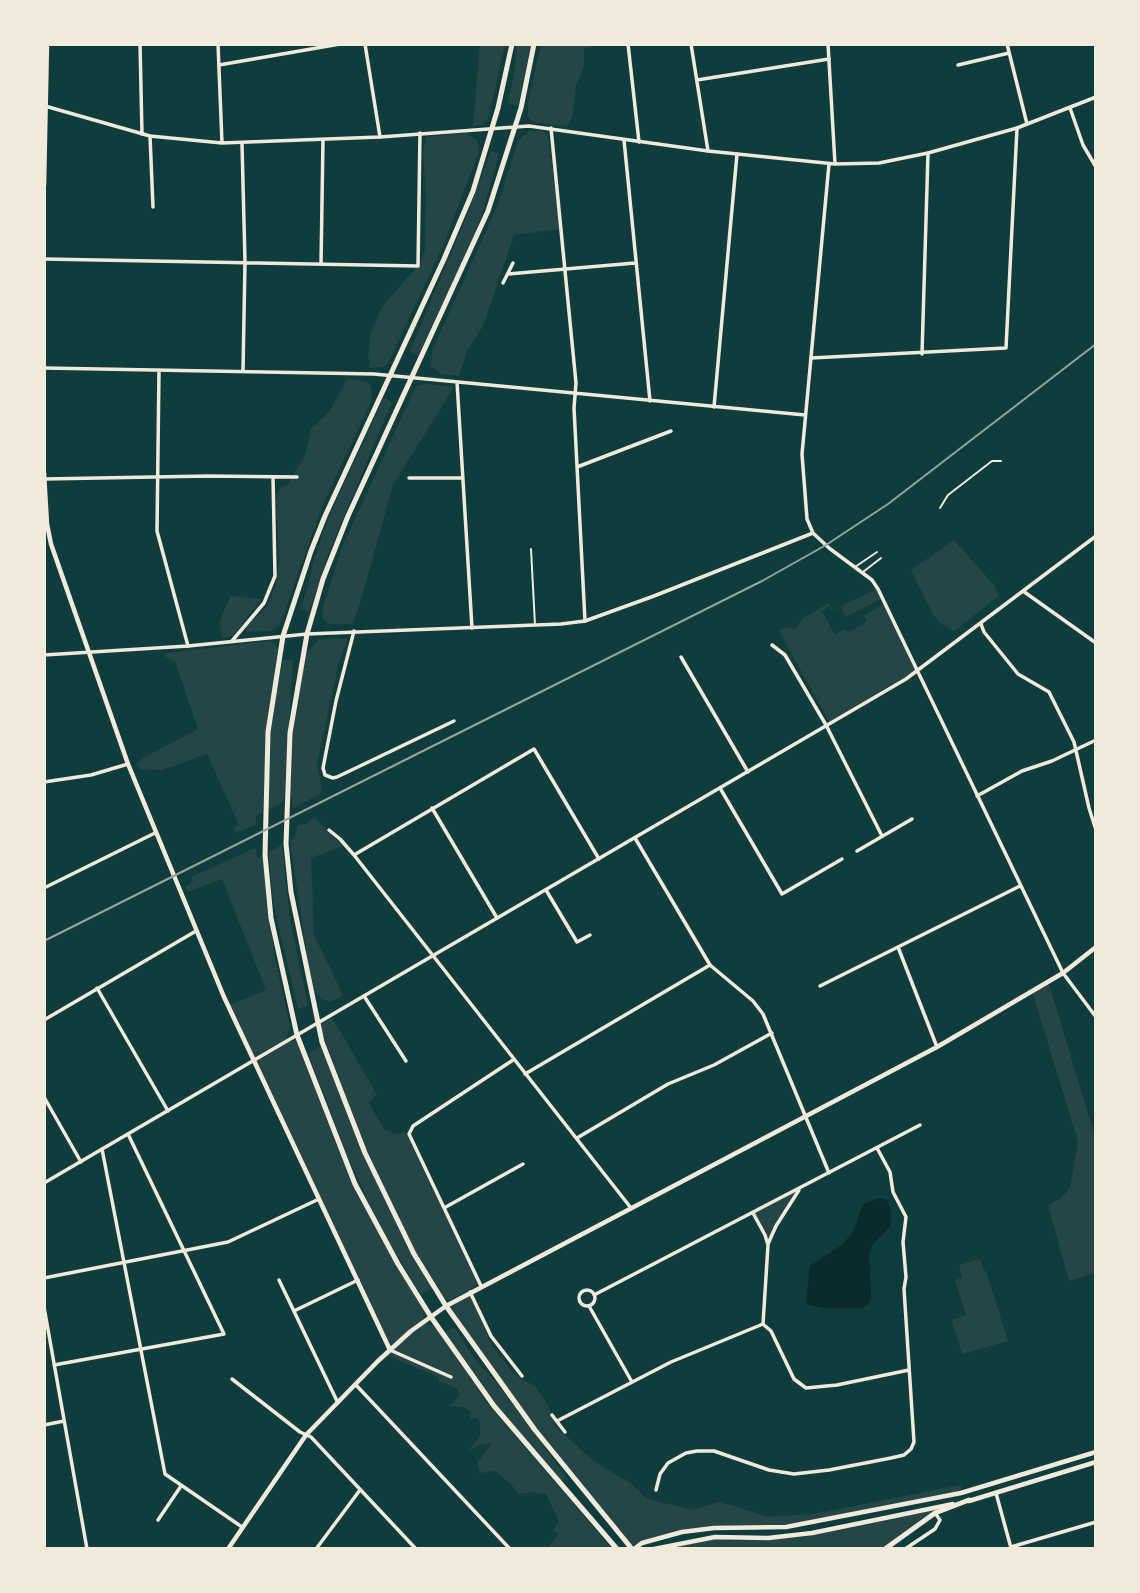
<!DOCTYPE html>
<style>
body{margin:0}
#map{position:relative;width:1140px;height:1593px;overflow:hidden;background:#0f3d3e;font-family:"Sofia Sans Condensed",sans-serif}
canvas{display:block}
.frame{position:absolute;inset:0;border:46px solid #f1e9da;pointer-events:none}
</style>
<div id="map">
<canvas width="1140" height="1593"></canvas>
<div class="frame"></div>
</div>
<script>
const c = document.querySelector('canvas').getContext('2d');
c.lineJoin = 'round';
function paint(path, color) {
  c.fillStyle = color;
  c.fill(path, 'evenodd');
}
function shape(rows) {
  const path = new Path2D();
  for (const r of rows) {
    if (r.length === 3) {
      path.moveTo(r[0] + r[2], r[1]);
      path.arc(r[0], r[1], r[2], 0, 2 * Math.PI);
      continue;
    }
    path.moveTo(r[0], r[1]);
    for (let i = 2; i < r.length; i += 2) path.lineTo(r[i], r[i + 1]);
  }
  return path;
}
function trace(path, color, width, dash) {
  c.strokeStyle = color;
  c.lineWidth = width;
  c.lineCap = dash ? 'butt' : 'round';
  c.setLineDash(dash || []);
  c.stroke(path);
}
paint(shape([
 [480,44,505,44,488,120,483,124,473,126],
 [517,44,531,44,518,106,508,103,514,75],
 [541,44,596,44,597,46,584,48,584,65,576,86,572,118,568,124,564,126,533,122,528,117,528,103],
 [542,130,548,136,560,229,514,235,483,326,467,351,459,376,441,374,431,366,432,351,497,207,518,141,528,131],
 [466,133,477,140,479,152,443,246,388,363,383,367,369,368,370,362,368,356,371,332,382,307,421,262,425,249,426,196,423,153,426,137],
 [491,151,499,154,482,214,461,266,418,355,410,351,469,210],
 [347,379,366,381,371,386,372,400,323,504,280,625,271,631,247,632,246,626,267,607,276,584,279,561,276,495,281,488,288,484,305,456,311,429,330,411],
 [427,384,454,387,393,485,361,600,353,624,329,624,324,620,322,610,342,547,415,388,419,385],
 [384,398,392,402,329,552,309,612,300,610,310,579,313,562,329,516],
 [954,540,994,585,999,596,954,631,940,623,933,614,911,570],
 [876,589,881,599,846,617,841,607,832,611,829,606,822,611,834,634,845,629,847,633,867,622,864,615,884,604,915,671,829,722,779,631,786,627,796,629,803,618,829,603,833,610],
 [230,596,261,599,237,631,232,636,222,638,220,621],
 [348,638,339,662,317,765,322,790,320,794,293,808,292,798,288,800,292,727,306,653,319,639],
 [268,641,274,643,278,649,267,727,263,813,256,816,256,825,235,833,234,828,239,825,207,754,162,770,139,769,136,764,143,758,198,729,175,661,164,656,167,653],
 [283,659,293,660,284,802,266,811,269,732],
 [314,817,343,846,311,858,314,935,343,995,331,1002,321,999,315,991,309,968,290,841,294,839,298,825,306,824],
 [282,845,290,919,308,1006,298,1009,274,906,268,852],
 [253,849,256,849,257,858,264,855,274,954,290,1027,286,1040,254,1060,229,1005,266,990,222,879,188,892,185,887,193,882,191,877],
 [1048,981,1096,1140,1096,1273,1069,1281,1048,1205,1060,1199,1070,1188,1078,1142,1032,991],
 [332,1017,377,1095,368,1102,385,1130,394,1134,405,1133,407,1135,478,1285,450,1300,444,1298,416,1254,367,1155,321,1028,325,1021],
 [287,1041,298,1041,354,1183,385,1246,424,1308,423,1321,390,1346,254,1061],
 [323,1046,351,1125,434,1288,421,1295,379,1225,346,1152,308,1053],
 [800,1188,776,1226,768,1245,765,1235,753,1213],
 [980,1259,984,1271,986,1271,1008,1341,962,1354,952,1322,954,1319,966,1315,955,1280,962,1278,959,1265],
 [470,1295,492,1346,514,1374,536,1387,548,1406,556,1427,595,1462,632,1484,647,1499,694,1510,718,1502,748,1510,766,1517,813,1514,961,1485,961,1492,787,1526,696,1529,629,1546,527,1419,448,1306],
 [424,1324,435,1326,438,1330,488,1404,612,1549,547,1549,559,1534,553,1531,559,1521,546,1494,534,1492,518,1494,511,1484,495,1471,480,1473,477,1463,492,1443,479,1445,467,1452,480,1437,480,1423,476,1418,471,1419,470,1411,464,1407,449,1406,459,1397,460,1393,456,1388,439,1382,438,1377,385,1355],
 [454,1327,474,1358,503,1390,567,1478,562,1481,495,1404,444,1333],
 [947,1505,887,1549,660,1549,716,1539,779,1539]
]), '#244646');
paint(shape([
 [880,1198,888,1201,890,1207,891,1226,873,1244,869,1254,871,1295,869,1303,865,1307,858,1308,825,1308,808,1305,806,1300,810,1266,843,1244,854,1230,863,1204]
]), '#0a2a2b');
trace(shape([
 [940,508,948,495,992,461,1001,461],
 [531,549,535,625],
 [855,567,877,552],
 [863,572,881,558]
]), '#f1e9da', 2);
trace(shape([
 [140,44,142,134],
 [365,44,380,137],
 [628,44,639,142],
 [691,44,708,151],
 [1007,44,1027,124],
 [219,65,340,44],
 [958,65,1009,53],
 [697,80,829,59],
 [1070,108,1083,145,1096,167],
 [551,128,576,383,574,408,585,621],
 [150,136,153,207],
 [624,140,650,401],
 [242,144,245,262,243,371],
 [44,259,418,266,420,133],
 [321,264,323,140],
 [508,274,635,263],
 [503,283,513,263],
 [922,354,928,153],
 [811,358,1006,348,1017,128],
 [44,368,374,374,805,415],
 [159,370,157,531,188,646],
 [457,382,472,628],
 [714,407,737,154],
 [577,467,671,431],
 [409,478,463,478],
 [44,479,208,476,297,477],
 [1023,591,1096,643],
 [981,624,984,632,1018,674,1049,692,1074,742,1089,808,1096,830],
 [354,631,336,701,323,768,325,775,333,778,337,777,454,721],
 [232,641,264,603,275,576,273,477],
 [772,645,785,655,826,725,882,836],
 [681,657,748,772],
 [44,782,91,775,128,764],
 [720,788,782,894,842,859],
 [977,796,1022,771,1052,761,1096,740],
 [432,808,497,918],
 [329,830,340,839,354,855,631,1208],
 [635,838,710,965,753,1001,763,1014,829,1173],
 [857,851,912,819],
 [354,855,534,749,599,859],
 [546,890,577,942,590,935],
 [898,947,937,1047],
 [820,986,1020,886],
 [97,988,168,1111],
 [364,996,406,1061],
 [44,1020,196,931],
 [525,1074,710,965],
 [44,1097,81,1162],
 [577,1138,668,1084,714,1065,772,1033],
 [102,1149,165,1474,242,1527],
 [444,1208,523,1164],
 [753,1213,765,1235,768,1245,763,1324],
 [768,1244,776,1226,799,1190],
 [44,1278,228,1242,319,1199],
 [279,1280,337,1401],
 [481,1286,409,1134,413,1126,513,1060],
 [587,1298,8],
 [470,1292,491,1336,522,1376],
 [594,1295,920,1125],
 [589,1306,632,1382],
 [44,1307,87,1549],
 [294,1311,358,1280],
 [764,1325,771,1331,794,1379,806,1388,837,1385,909,1370],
 [390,1350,451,1377],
 [54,1365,224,1334,128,1134],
 [232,1379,300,1432,311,1437,416,1549],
 [356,1385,510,1549],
 [552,1415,565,1432],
 [557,1421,671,1362,763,1324],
 [44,1425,64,1421],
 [656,1490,660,1474,668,1463,686,1453,697,1451,714,1451,769,1470,794,1474,829,1470,891,1458,904,1455,911,1449,914,1442,904,1289,906,1277,903,1242,906,1217,893,1192,890,1172,877,1148],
 [996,1493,1011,1548],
 [158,1520,181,1486],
 [1011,1547,1096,1522],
 [316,1549,360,1490],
 [905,1549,935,1529,940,1520,935,1513]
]), '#f1e9da', 3.5);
trace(shape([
 [218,44,222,143],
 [828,44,835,164],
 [45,106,150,136,222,143,380,137,529,126,708,151,835,164,879,163,928,153,1017,128,1096,97],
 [829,164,802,454,807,519,813,533,829,548,872,580,878,589,1063,973,1096,1017],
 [44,655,188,646,307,634,561,624,585,621,654,596,813,533],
 [44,888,155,833],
 [44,1183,906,679,1096,536]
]), '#f1e9da', 3.5);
trace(shape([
 [44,185,47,44],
 [44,473,47,524,51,544,128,764,224,997,390,1350],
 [969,1501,1096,1462],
 [228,1549,306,1435,378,1361,411,1331,446,1306,937,1047,1063,973,1096,947],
 [634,1549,642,1543,682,1532,714,1528,786,1527,961,1493,1096,1452],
 [654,1549,715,1537,768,1538,812,1533,953,1504]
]), '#f1e9da', 4.5);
trace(shape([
 [512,44,498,108,473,191,444,259,325,516,311,551,283,636,268,732,265,855,271,918,297,1035,355,1184,398,1264,431,1317,494,1406,617,1549],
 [534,44,521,108,488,211,348,516,323,579,307,634,290,733,286,844,291,892,322,1042,365,1153,414,1254,446,1306,535,1430,632,1549],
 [885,1549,935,1513,969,1500]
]), '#f1e9da', 5);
trace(shape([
 [44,941,762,581,826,545,888,504,1096,344]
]), '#97a49c', 2);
</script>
